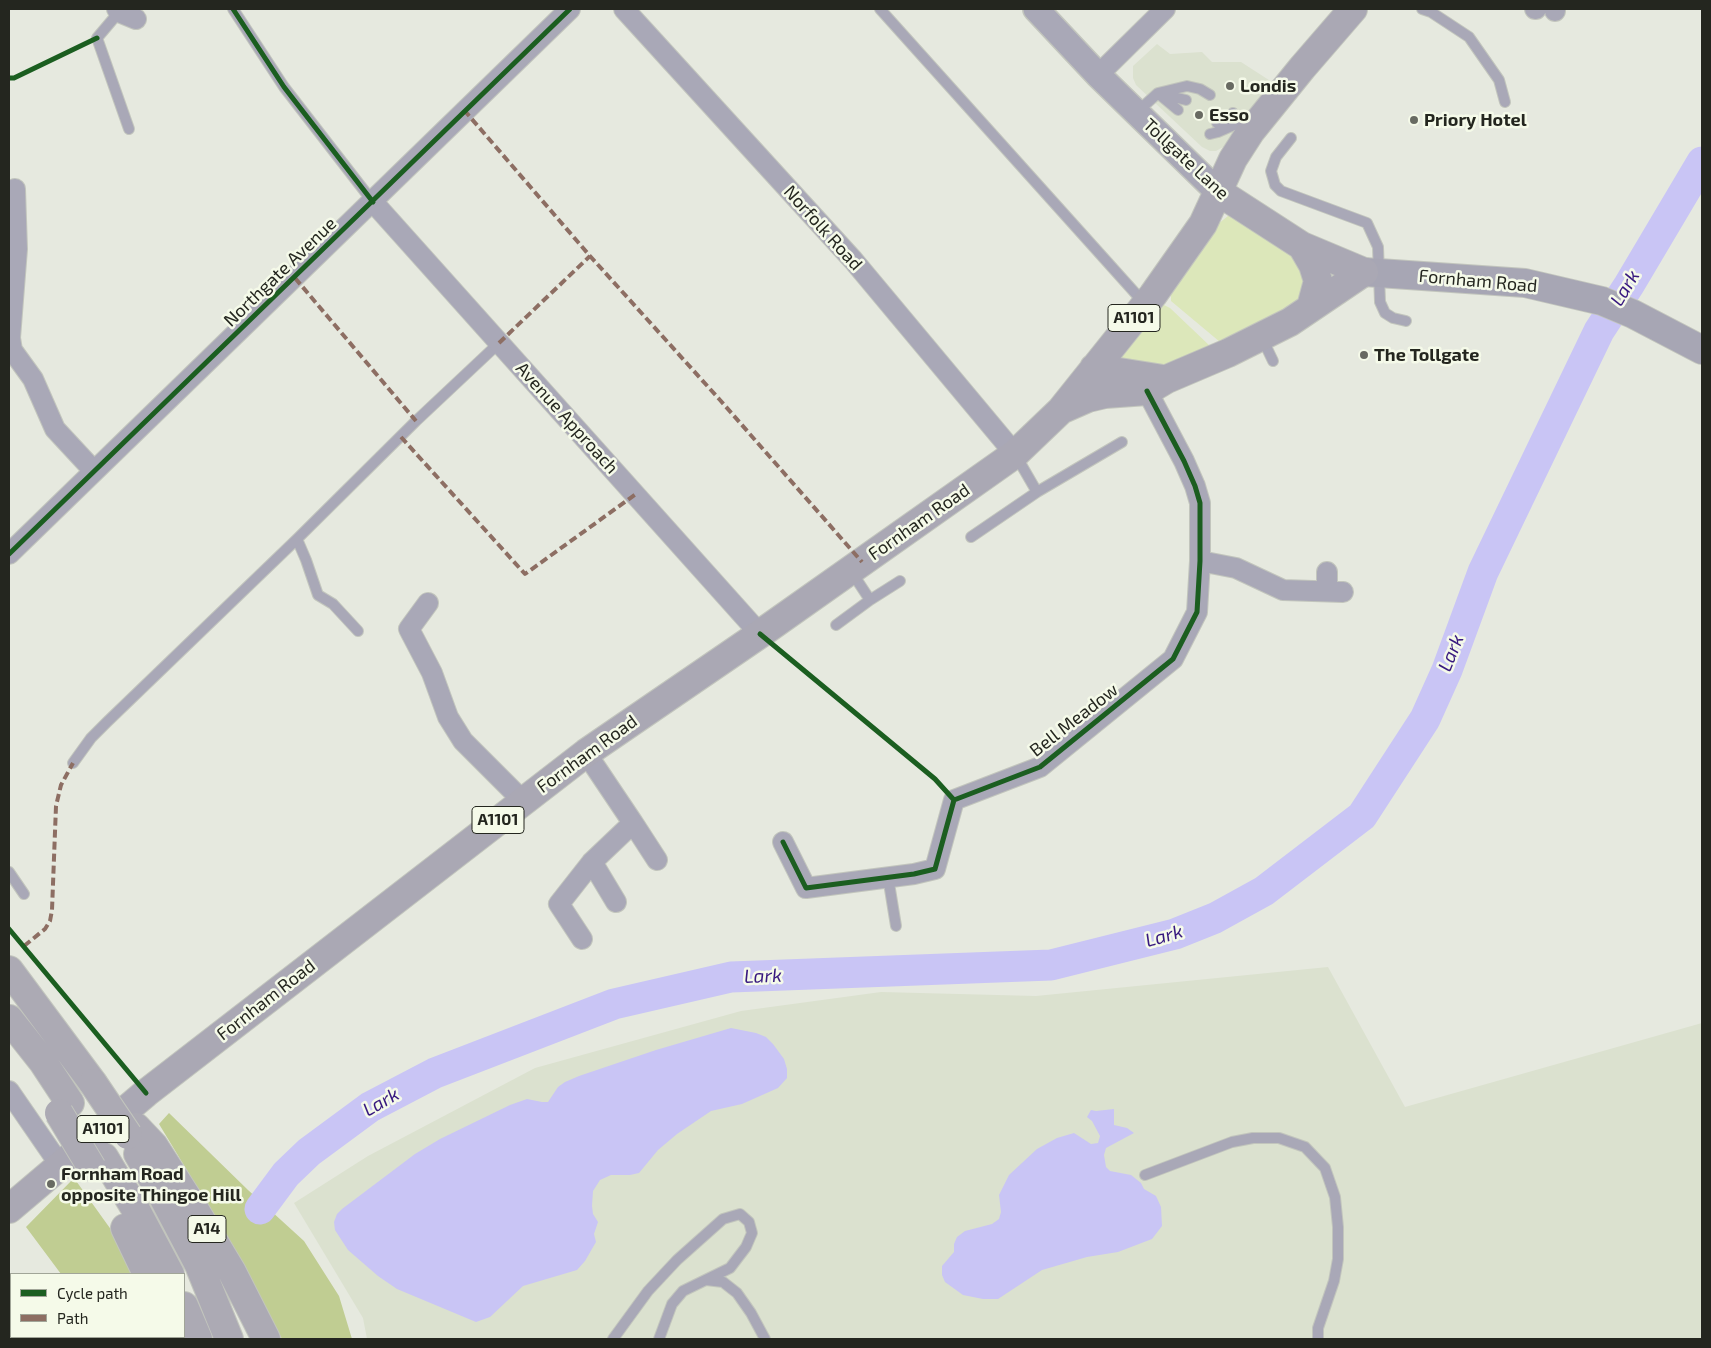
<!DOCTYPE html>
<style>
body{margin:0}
#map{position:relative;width:1711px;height:1348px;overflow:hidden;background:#e6e9df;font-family:"Exo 2",sans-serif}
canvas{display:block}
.frame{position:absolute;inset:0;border:10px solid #24261f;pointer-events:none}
.legend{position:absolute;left:10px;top:1273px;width:175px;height:65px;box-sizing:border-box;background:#f5fae9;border:1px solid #a1a598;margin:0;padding:6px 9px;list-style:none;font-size:15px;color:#24261f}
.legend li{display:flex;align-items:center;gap:10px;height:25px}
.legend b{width:25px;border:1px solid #a1a598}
</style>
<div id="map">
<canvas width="1711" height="1348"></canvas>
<div class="frame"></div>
<ul class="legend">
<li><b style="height:6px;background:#1b5e20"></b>Cycle path</li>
<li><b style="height:6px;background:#8d6e63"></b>Path</li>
</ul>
</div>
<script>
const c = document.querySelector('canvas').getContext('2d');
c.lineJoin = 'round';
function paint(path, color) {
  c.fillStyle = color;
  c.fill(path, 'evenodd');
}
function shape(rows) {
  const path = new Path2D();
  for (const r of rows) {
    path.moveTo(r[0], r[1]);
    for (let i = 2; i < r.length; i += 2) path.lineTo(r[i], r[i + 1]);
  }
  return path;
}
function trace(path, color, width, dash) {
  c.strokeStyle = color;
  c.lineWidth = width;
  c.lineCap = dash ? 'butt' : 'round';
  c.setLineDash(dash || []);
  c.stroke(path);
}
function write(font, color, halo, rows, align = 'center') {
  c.font = font + ' "Exo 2",sans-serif';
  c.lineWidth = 5;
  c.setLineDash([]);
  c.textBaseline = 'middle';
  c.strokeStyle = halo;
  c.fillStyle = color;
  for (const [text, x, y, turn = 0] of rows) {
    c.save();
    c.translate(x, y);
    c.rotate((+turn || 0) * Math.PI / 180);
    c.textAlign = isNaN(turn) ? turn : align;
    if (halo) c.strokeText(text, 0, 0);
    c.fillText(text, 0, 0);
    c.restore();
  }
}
paint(shape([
 [1157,44,1170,54,1202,52,1212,62,1241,62,1272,82,1236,132,1223,147,1216,151,1210,151,1202,147,1136,85,1133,78,1133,66],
 [1328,967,1405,1107,1702,1023,1702,1339,367,1339,363,1318,294,1203,368,1156,535,1068,741,1011,881,992,1036,996]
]), '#dbe1cf');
paint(shape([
 [1239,215,1282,243,1305,272,1306,292,1296,307,1220,342,1171,301,1171,291,1218,224,1228,216],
 [1160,303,1170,308,1210,346,1149,377,1109,369]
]), '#dce7ba');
paint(shape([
 [169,1113,248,1190,304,1241,339,1296,352,1339,282,1339,223,1230,159,1124],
 [74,1178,112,1231,134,1274,61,1274,26,1227]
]), '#c0cd92');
paint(shape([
 [731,1028,756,1033,766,1037,773,1044,784,1059,787,1069,787,1078,778,1088,742,1104,711,1111,677,1134,658,1150,639,1173,630,1175,611,1175,600,1180,593,1191,592,1206,593,1214,598,1222,594,1234,596,1242,585,1261,577,1270,523,1286,490,1317,476,1322,397,1289,378,1276,348,1250,335,1230,334,1222,337,1214,342,1209,415,1154,440,1139,510,1105,527,1099,542,1102,548,1102,558,1087,565,1082,579,1076,656,1050],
 [1114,1109,1114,1125,1127,1128,1134,1133,1106,1148,1104,1155,1106,1167,1110,1171,1131,1175,1141,1183,1144,1189,1156,1196,1161,1207,1162,1226,1152,1239,1118,1252,1087,1257,1042,1270,998,1299,983,1299,963,1295,945,1282,942,1275,942,1266,954,1252,954,1244,957,1237,965,1231,992,1224,999,1219,1001,1212,999,1195,1009,1175,1037,1149,1057,1138,1074,1133,1091,1144,1098,1143,1100,1136,1092,1121,1087,1117,1091,1110,1096,1111]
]), '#c9c5f5');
trace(shape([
 [260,1209,286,1174,309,1152,370,1107,435,1073,614,1004,731,977,1051,965,1175,934,1215,918,1264,891,1362,816,1425,719,1447,670,1483,572,1599,331,1629,285,1702,162]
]), '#c9c5f5', 31);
const service = shape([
 [233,9,284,87,373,202],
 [880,9,1145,304],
 [1422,9,1431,12,1469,37,1499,80,1505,102],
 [119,12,97,38,129,129],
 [1161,94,1186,100],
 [1160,95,1178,110],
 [1137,112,1158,93,1187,86,1200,89,1210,95],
 [1233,113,1235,124],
 [1217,123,1235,124,1250,131],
 [1210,134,1218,132,1234,125],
 [1291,138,1276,157,1271,171,1275,185,1281,191,1367,223,1378,247,1380,302,1385,313,1393,318,1406,321],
 [1262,338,1273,361],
 [1015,454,1037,492],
 [971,537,1037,492,1122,442],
 [297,539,306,560,318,595,333,604,358,631],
 [851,571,870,600,900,581],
 [836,625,870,600],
 [73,763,91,738,107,722,297,539,416,421,499,343],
 [9,872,24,894],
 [888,877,896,926],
 [1145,1175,1232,1142,1253,1138,1279,1138,1305,1147,1325,1168,1335,1197,1338,1227,1338,1259,1334,1281,1318,1328,1318,1339],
 [706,1280,723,1282,737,1293,751,1313,765,1339],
 [613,1339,648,1291,677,1260,723,1219,740,1214,749,1222,752,1233,746,1247,730,1268,683,1291,672,1304,659,1339]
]);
const minor = shape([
 [117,9,119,12,136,19],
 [624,9,853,260,1015,454],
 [1535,9,1536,9],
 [1555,9,1555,11],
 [1098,75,1165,9],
 [15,189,17,249,10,338,12,350,33,379,55,429,94,471],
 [373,202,760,634],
 [9,554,570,9],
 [1200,561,1236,568,1283,590,1343,592],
 [1327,591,1327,572],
 [428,603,409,629,432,673,448,717,463,741,523,801],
 [633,823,657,860],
 [783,842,806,888,914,874,935,869,954,800,1040,767,1173,659,1197,612,1200,561,1200,503,1195,486,1184,461,1147,391],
 [592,862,616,902],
 [582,939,559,904,592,862,633,823,586,753],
 [9,1091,60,1165]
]);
const tertiary = shape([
 [1036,9,1098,75,1217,191]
]);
const secondary = shape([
 [1364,272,1525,283,1602,301,1633,314,1702,350]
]);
const primary = shape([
 [1217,191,1302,246,1364,272],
 [1302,246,1313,265,1318,281,1311,307],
 [1094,368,1163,379],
 [1063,409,1088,398,1105,394,1147,391,1167,379,1228,353,1290,322,1364,272],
 [9,1209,146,1093,586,753,760,634,1015,454,1061,410,1153,295,1203,224,1233,159,1251,131,1302,68,1353,9]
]);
const trunk = shape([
 [9,970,93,1083],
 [9,1019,43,1062,70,1103],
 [136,1127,154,1146,190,1202,232,1272,266,1339],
 [138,1154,161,1193,199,1265,229,1339],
 [104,1157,136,1210,170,1274],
 [125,1228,147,1274],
 [184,1306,198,1339],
 [173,1337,174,1339]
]);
trace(service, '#c2c5bd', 12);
trace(minor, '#c2c5bd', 22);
trace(tertiary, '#c2c5bd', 28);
trace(secondary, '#c2c5bd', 30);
trace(primary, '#c2c5bd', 30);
trace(trunk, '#c2c5bd', 30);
trace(service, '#a9a8b7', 10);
trace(minor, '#a9a8b7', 20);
trace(tertiary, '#a9a8b7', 25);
trace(secondary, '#a7a6b4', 28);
trace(primary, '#aaa8b4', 28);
trace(trunk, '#acaab4', 28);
const trunkBridge = shape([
 [93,1083,128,1135],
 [59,1113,92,1168]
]);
trace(trunkBridge, '#c2c5bd', 30, []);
trace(trunkBridge, '#acaab4', 28);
trace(shape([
 [464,110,590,256,720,400,862,562],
 [295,278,416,421],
 [499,343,590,256],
 [401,437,525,574,636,494],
 [24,946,45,929,50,921,52,910,56,806,61,785,73,763]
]), '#8d6e63', 4, [8, 4]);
trace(shape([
 [233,9,284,87,373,202],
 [9,78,14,78,97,38],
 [9,554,570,9],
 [760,634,935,779,954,800],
 [783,842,806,888,914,874,935,869,954,800,1040,767,1173,659,1197,612,1200,561,1200,503,1195,486,1184,461,1147,391],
 [9,929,146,1093]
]), '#1b5e20', 5);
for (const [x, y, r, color] of [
 [1230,86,5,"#686a62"],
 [1199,115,5,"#686a62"],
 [1414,120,5,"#686a62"],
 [1364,355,5,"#686a62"],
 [51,1184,5,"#686a62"]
]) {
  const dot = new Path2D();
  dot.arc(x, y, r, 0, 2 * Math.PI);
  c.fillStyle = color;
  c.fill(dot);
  trace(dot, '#f5fae9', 2);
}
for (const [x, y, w] of [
 [1134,318,52],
 [498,820,52],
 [103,1129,52],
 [207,1229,38]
]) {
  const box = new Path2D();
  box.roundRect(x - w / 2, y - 13.5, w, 27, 4);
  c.fillStyle = '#f5fae9';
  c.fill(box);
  trace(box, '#24261f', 1);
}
write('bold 16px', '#24261f', null, [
 ["A1101",1134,318],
 ["A1101",498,820],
 ["A1101",103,1129],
 ["A14",207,1229]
]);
write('bold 18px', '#24261f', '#f5fae9', [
 ["Londis",1240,86],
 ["Esso",1209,115],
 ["Priory Hotel",1424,120],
 ["The Tollgate",1374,355],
 ["Fornham Road",61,1174],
 ["opposite Thingoe Hill",61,1195]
], 'left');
write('18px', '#24261f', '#f5fae9', [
 ["Tollgate Lane",1186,159,43],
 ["Norfolk Road",823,228,48],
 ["Northgate Avenue",280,272,-44],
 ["Fornham Road",1478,281,5],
 ["Avenue Approach",567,418,48],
 ["Fornham Road",919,522,-35],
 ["Bell Meadow",1074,720,-38],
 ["Fornham Road",587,754,-36],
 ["Fornham Road",266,1000,-38]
]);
write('italic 19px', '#37187f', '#f5fae9', [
 ["Lark",1625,288,-59],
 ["Lark",1451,653,-68],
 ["Lark",1164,936,-16],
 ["Lark",763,976,-2],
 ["Lark",381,1102,-30]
]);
</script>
